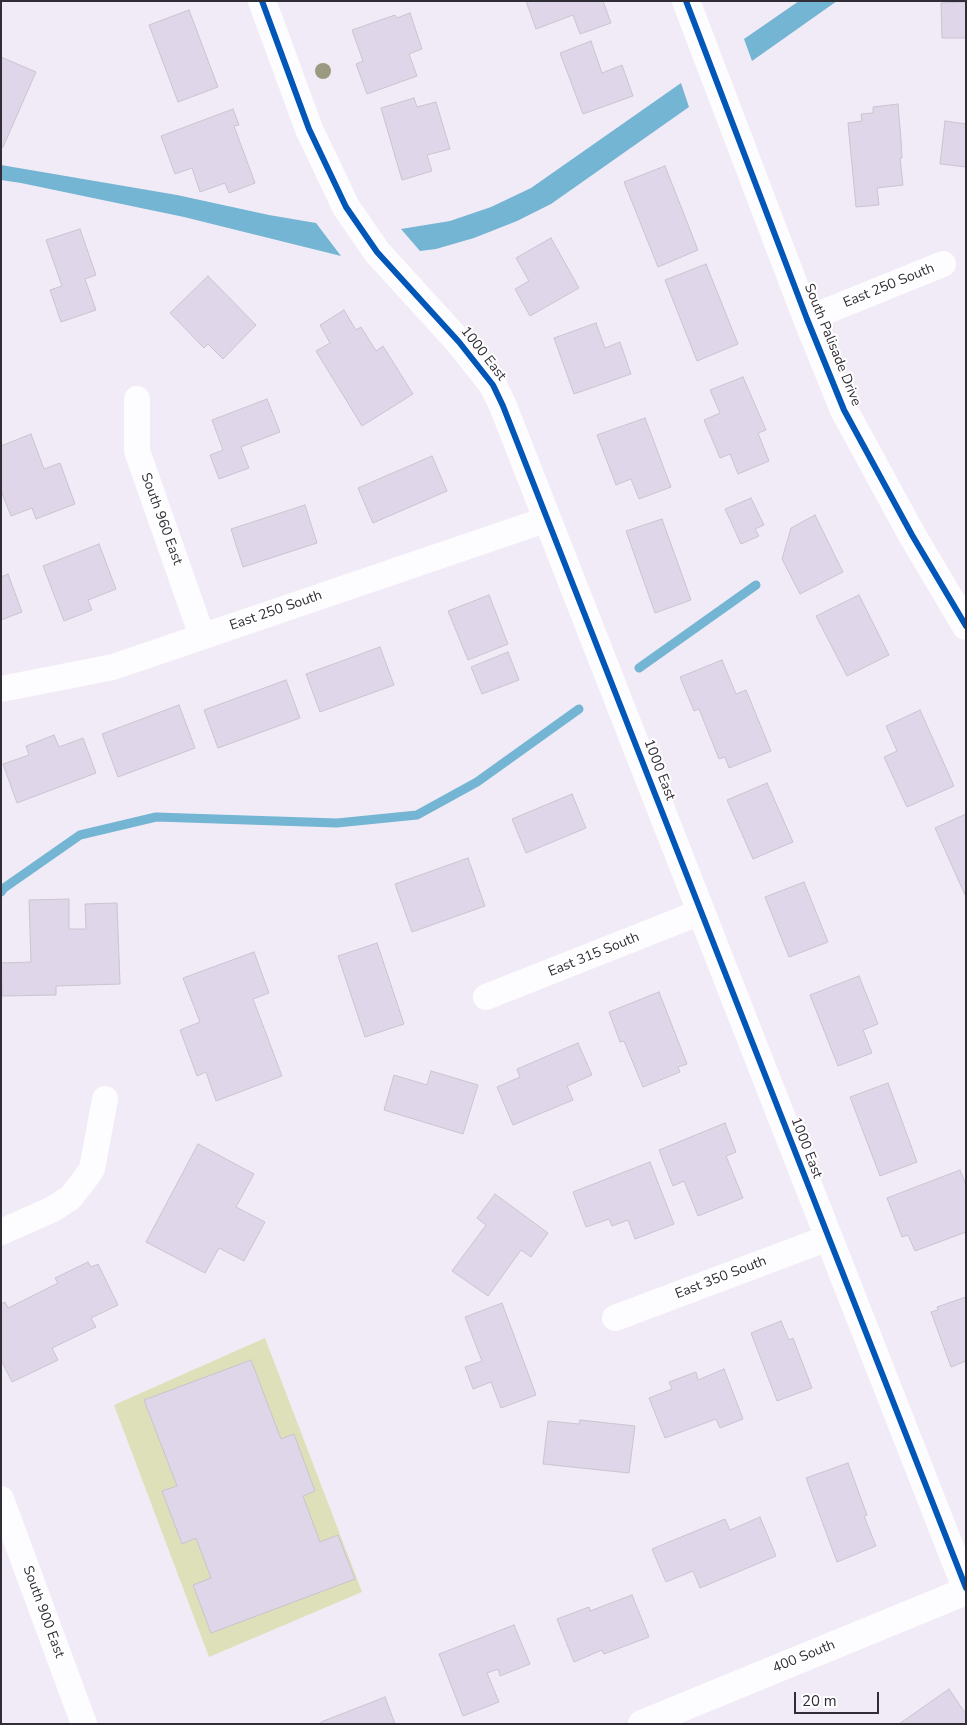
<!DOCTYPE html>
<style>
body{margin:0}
#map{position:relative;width:967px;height:1725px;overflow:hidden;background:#f1ebf7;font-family:"Nunito Sans",sans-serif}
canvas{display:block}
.frame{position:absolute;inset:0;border:2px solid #312d36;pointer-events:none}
.scale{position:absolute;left:794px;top:1692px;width:85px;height:22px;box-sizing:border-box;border:2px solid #312d36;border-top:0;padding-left:6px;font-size:15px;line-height:18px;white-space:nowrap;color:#312d36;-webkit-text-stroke:4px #fff;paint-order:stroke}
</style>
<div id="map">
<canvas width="967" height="1725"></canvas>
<div class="frame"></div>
<div class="scale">20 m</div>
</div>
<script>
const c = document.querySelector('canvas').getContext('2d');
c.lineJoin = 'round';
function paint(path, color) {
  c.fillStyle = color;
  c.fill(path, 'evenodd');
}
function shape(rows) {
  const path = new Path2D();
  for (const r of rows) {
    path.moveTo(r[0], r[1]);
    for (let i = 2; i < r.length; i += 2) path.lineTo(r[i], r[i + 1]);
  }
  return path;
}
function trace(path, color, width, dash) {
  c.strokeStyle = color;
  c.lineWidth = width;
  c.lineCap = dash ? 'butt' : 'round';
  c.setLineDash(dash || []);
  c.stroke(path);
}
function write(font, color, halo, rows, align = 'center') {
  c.font = font + ' "Nunito Sans",sans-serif';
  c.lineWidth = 4;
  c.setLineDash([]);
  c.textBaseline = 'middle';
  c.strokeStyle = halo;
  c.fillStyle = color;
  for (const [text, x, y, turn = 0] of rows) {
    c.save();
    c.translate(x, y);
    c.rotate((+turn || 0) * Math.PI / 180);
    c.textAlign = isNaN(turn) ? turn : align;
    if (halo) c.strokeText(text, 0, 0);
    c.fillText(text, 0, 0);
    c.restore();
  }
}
paint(shape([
 [265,1338,362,1592,209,1657,114,1405]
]), '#dee0b9');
paint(shape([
 [799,1,837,1,752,61,744,39],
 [681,83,689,107,551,204,517,221,474,238,436,249,420,251,401,229,450,221,491,207,531,188],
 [1,165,177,195,269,215,316,223,341,256,184,217,21,183,1,180]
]), '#74b5d3');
trace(shape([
 [639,668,756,585],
 [1,892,4,888,80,835,156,817,337,823,417,815,477,782,579,709]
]), '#74b5d3', 9);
const building = shape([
 [526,1,603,1,611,23,580,34,573,15,536,29,526,1],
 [966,2,966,38,942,38,941,3,966,2],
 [189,10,218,87,178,102,149,25,189,10],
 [410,13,422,49,409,54,417,76,367,94,356,64,363,61,352,30,395,15,397,18,410,13],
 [591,41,602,73,622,65,633,96,583,114,560,53,591,41],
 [1,57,36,72,3,147,1,147,1,57],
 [414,98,417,107,436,102,450,149,427,155,432,171,402,180,381,108,414,98],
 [898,104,901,140,902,158,900,158,903,185,877,188,879,205,856,207,848,123,862,121,861,114,873,113,873,107,898,104],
 [233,109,239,125,234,126,255,183,229,193,225,183,200,192,192,168,175,174,161,136,233,109],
 [945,121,966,124,966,167,940,164,945,121],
 [665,166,698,250,658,267,624,182,665,166],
 [80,229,96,275,85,279,96,310,61,322,50,290,62,286,46,240,80,229],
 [551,238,579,288,530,316,515,289,529,281,516,258,551,238],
 [706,264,738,344,697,361,665,280,706,264],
 [208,276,256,325,223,359,208,344,204,348,170,313,208,276],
 [344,310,356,330,361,327,376,351,383,346,413,394,362,426,316,351,330,343,320,325,344,310],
 [596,323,605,348,620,342,631,374,574,394,554,338,596,323],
 [743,377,766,430,758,433,769,461,738,474,730,454,720,458,704,420,720,413,710,390,743,377],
 [267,399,280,432,241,447,249,468,219,479,210,455,223,450,212,420,267,399],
 [645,418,671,487,639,499,631,479,616,485,597,435,645,418],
 [31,434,44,469,60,463,75,504,36,519,32,508,11,516,1,491,1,446,31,434],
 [432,456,447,491,373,523,358,488,432,456],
 [751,498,764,525,755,529,759,536,741,544,725,509,751,498],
 [305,505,317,543,243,567,231,529,305,505],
 [815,515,843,572,800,594,782,559,791,528,815,515],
 [662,519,691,600,655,613,626,531,662,519],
 [99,544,116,589,88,600,92,610,64,621,43,566,99,544],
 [8,574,22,612,1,620,1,577,8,574],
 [489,595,508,644,468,660,448,611,489,595],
 [859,595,889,655,847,676,816,616,859,595],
 [380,647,394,685,320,712,306,674,380,647],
 [508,652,519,680,482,694,471,667,508,652],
 [722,660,736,694,746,690,771,751,729,768,725,757,719,759,699,709,694,711,680,677,722,660],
 [286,680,300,718,218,748,204,710,286,680],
 [179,705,195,748,118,777,102,734,179,705],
 [920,710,954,786,907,807,884,757,897,751,886,726,920,710],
 [54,735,59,747,83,738,96,773,17,803,3,764,29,755,26,746,54,735],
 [767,783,793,842,753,859,727,800,767,783],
 [572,794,586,828,526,853,512,819,572,794],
 [966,814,966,897,935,828,966,814],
 [468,858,485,906,412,932,395,884,468,858],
 [804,882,828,942,789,957,765,897,804,882],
 [69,899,69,929,86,929,85,904,117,903,120,984,56,986,56,995,2,996,1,963,31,962,29,900,69,899],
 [377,943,404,1024,365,1037,338,956,377,943],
 [254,952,269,993,253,999,282,1076,216,1101,206,1072,197,1076,180,1030,200,1022,183,978,254,952],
 [859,976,878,1024,863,1030,872,1053,838,1066,810,995,859,976],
 [659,992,687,1064,678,1067,680,1072,643,1087,624,1041,620,1042,609,1012,659,992],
 [578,1043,592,1075,567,1086,573,1100,513,1125,497,1087,520,1077,517,1069,578,1043],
 [431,1071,478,1085,463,1134,384,1110,394,1075,427,1085,431,1071],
 [888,1083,917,1162,880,1176,850,1097,888,1083],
 [725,1123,736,1152,726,1156,743,1198,698,1216,684,1181,673,1186,659,1150,725,1123],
 [198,1144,254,1174,236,1207,265,1222,244,1261,219,1248,205,1273,146,1242,198,1144],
 [650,1162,674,1224,635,1239,628,1220,612,1226,609,1219,586,1227,573,1192,650,1162],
 [960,1170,966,1185,966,1232,915,1251,908,1235,902,1237,887,1198,960,1170],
 [495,1194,548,1233,531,1257,521,1250,488,1296,452,1271,486,1225,477,1218,495,1194],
 [88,1262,91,1267,98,1264,118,1305,91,1318,96,1327,52,1348,58,1360,12,1382,1,1360,1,1304,5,1302,8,1308,58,1283,55,1278,88,1262],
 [966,1297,966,1361,951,1367,931,1312,938,1310,937,1307,966,1297],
 [502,1303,536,1395,501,1408,491,1382,473,1389,465,1367,482,1361,465,1317,502,1303],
 [781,1321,789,1340,793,1338,812,1388,777,1401,751,1333,781,1321],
 [251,1360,281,1439,294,1434,315,1491,303,1496,320,1542,338,1535,355,1579,211,1633,193,1585,211,1578,196,1538,182,1544,162,1491,177,1486,144,1400,251,1360],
 [724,1369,743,1419,720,1428,716,1419,665,1438,649,1398,672,1389,669,1382,696,1372,698,1380,724,1369],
 [580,1420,635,1426,629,1473,543,1464,548,1421,579,1424,580,1420],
 [848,1463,867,1515,864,1516,876,1546,837,1562,806,1478,848,1463],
 [760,1517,776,1556,700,1588,693,1571,666,1582,652,1549,725,1519,730,1530,760,1517],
 [632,1595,649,1637,604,1654,602,1650,574,1662,557,1619,589,1607,590,1611,632,1595],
 [514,1625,530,1664,500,1676,498,1669,487,1673,499,1702,463,1716,439,1654,514,1625],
 [949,1689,966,1714,966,1724,899,1724,949,1689],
 [385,1697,395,1724,321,1724,321,1722,385,1697]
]);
paint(building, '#dfd6e9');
trace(building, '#c9c4ce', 1);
trace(shape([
 [807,319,943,264],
 [137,399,137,451,202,636],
 [1,689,113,667,548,519],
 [486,997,701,912],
 [1,1232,53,1209,70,1198,82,1183,92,1169,105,1099],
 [615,1318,828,1238],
 [1,1499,84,1724]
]), '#fdfcfe', 26);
trace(shape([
 [262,1,309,129,346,207,377,252,459,342,478,366,493,385,503,406,966,1588],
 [686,1,807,319,844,410,912,535,966,626],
 [642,1724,966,1591]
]), '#fdfcfe', 28);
trace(shape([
 [262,1,309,129,346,207,377,252,459,342,478,366,493,385,503,406,966,1588],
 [686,1,807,319,844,410,912,535,966,626]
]), '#0057b8', 6);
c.fillStyle = '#9b9a80';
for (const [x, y] of [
 [323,71]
]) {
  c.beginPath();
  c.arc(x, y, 8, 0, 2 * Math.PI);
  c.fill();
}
write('14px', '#312d36', '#fff', [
 ["East 250 South",889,286,-22],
 ["South Palisade Drive",832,345,68],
 ["1000 East",483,354,52],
 ["South 960 East",161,519,70],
 ["East 250 South",276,611,-19],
 ["1000 East",659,770,69],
 ["East 315 South",594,955,-22],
 ["1000 East",806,1148,69],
 ["East 350 South",721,1278,-21],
 ["South 900 East",43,1612,70],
 ["400 South",804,1657,-22]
]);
</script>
